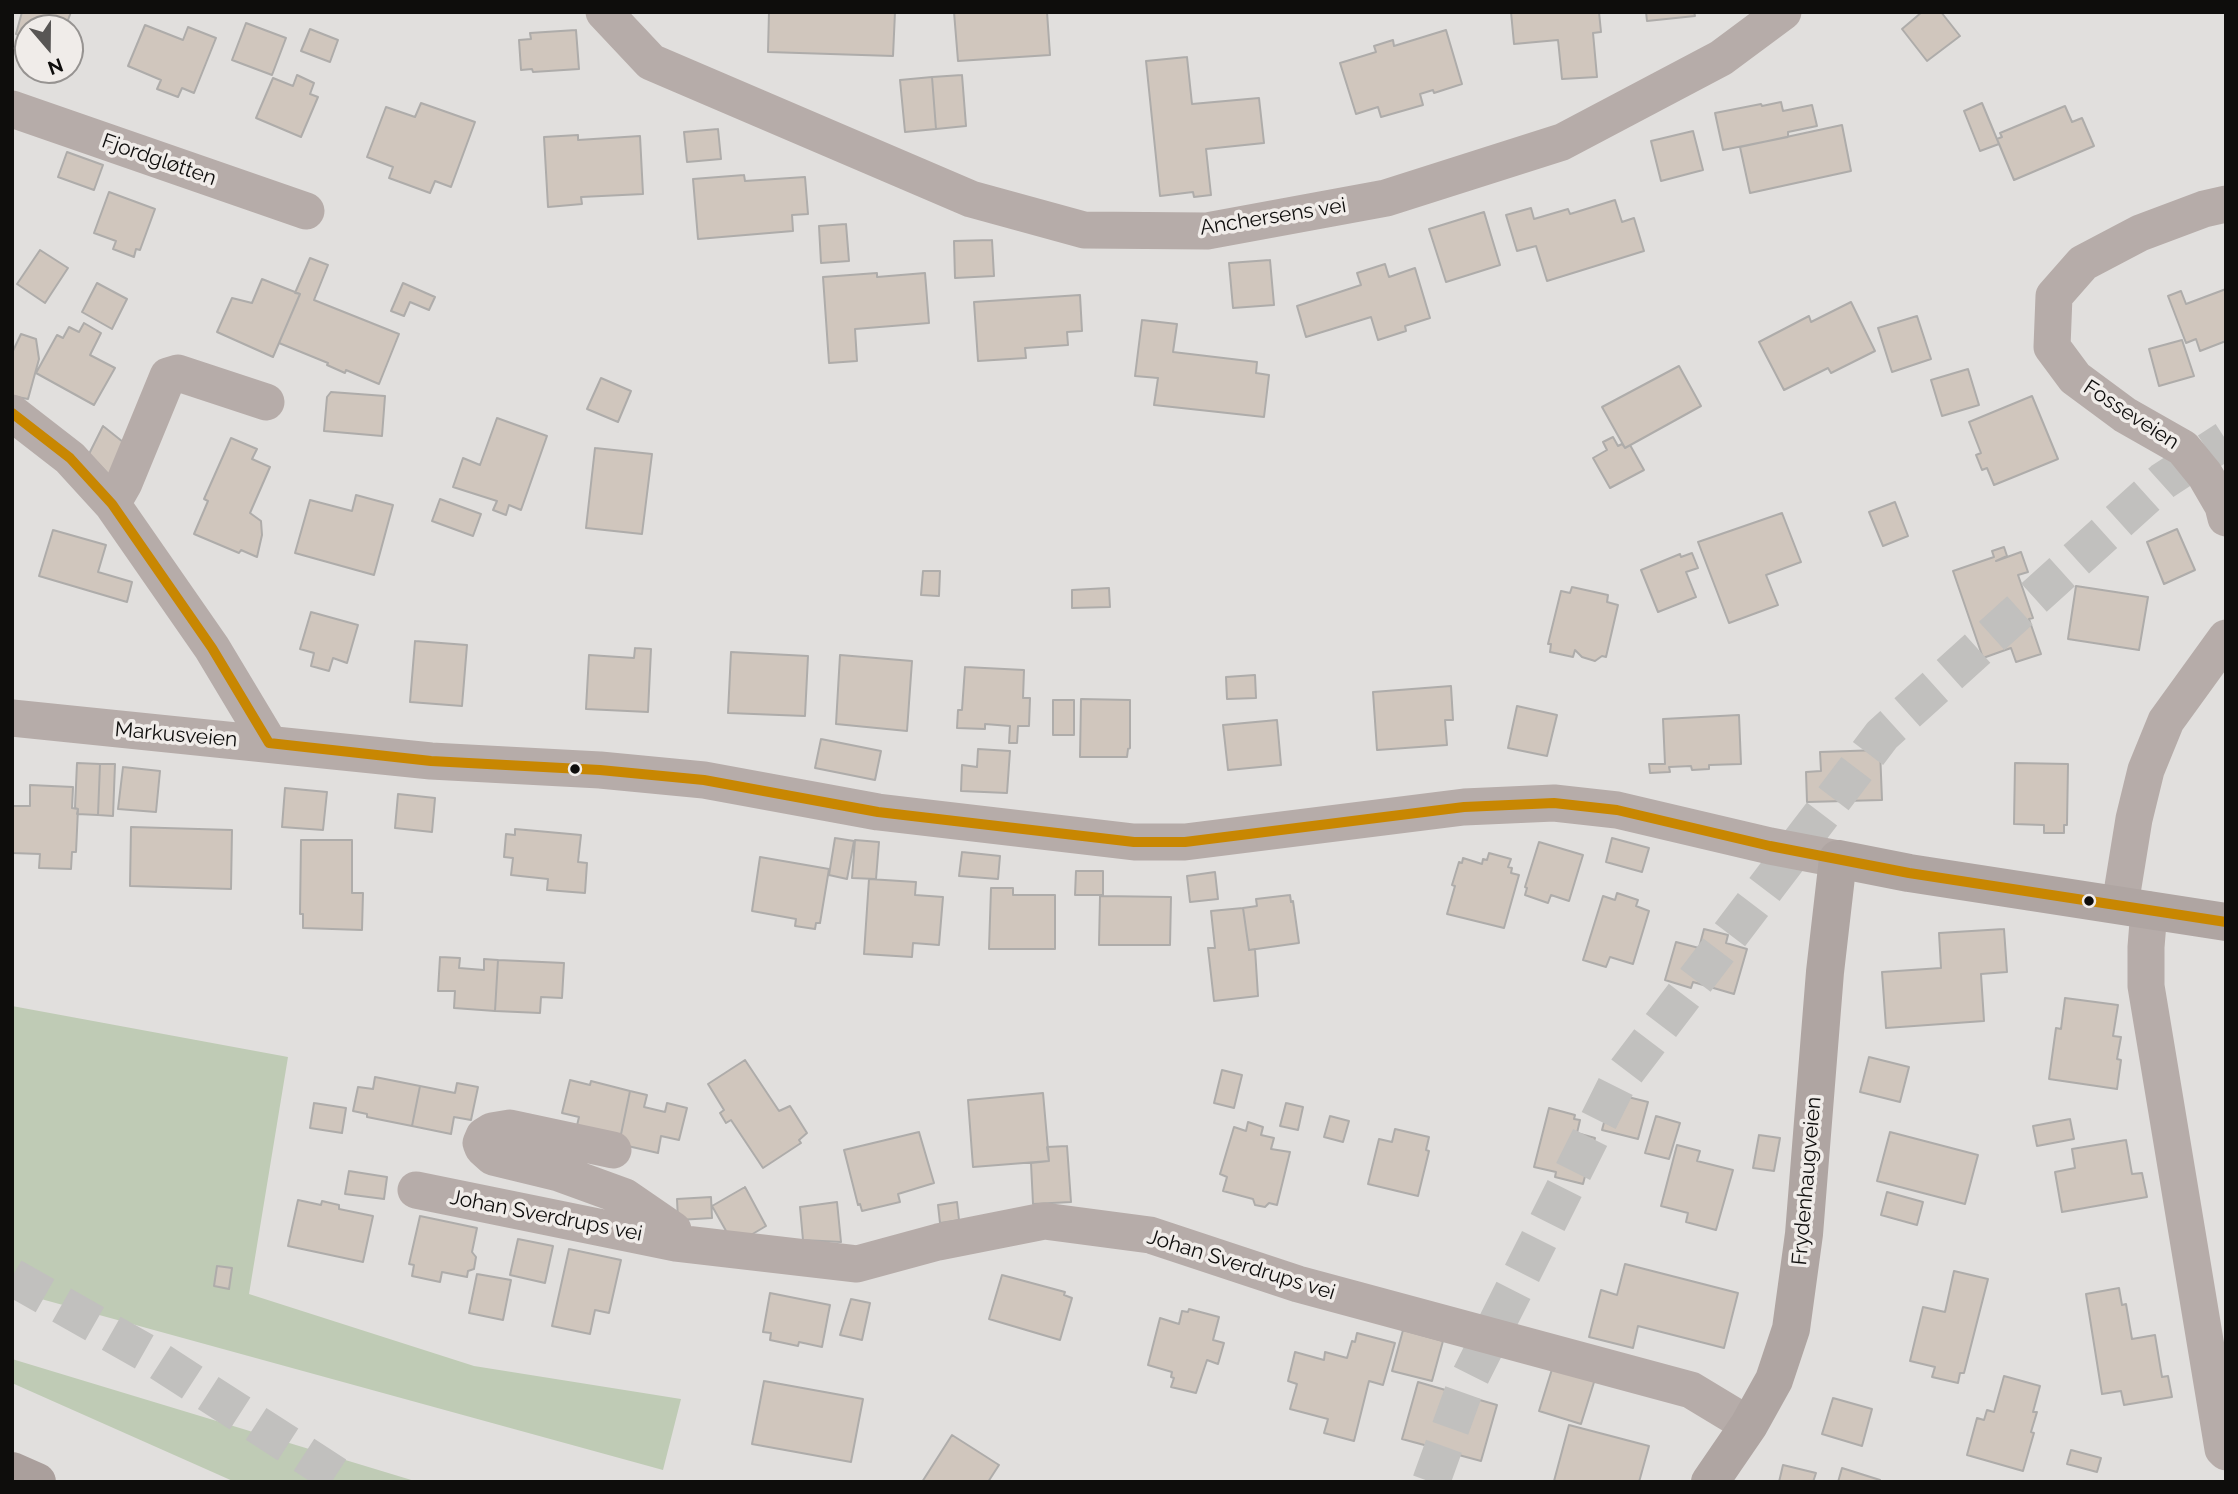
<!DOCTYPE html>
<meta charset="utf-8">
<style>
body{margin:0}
#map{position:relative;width:2238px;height:1494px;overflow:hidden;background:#e1dfdd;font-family:Raleway,sans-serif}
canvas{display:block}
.frame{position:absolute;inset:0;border:14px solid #0e0d0c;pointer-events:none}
.north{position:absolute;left:14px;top:14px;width:70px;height:70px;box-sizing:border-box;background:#f0ece9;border:2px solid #969391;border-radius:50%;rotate:160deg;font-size:19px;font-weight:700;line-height:28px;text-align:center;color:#0e0d0c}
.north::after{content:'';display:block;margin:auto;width:24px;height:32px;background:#585655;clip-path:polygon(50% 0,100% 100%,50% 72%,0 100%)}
</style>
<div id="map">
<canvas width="2238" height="1494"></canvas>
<div class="frame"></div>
<div class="north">N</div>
</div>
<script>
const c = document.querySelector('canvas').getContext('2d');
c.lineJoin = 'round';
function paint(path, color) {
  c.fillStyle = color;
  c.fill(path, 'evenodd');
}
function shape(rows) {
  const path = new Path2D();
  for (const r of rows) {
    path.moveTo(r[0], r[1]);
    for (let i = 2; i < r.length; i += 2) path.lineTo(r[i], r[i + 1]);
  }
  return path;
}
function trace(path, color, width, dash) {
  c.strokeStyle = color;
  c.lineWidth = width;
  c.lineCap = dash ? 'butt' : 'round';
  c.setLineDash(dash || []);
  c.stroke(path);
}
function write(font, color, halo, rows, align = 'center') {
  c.font = font + ' Raleway,sans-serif';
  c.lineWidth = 7;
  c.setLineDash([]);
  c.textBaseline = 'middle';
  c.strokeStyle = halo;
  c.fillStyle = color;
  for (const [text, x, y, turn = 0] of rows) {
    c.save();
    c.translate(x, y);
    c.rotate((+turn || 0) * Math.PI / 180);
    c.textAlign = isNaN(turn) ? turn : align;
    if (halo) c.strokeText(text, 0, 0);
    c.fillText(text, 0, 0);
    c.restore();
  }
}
paint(shape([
 [12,1006,288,1057,249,1294,474,1366,681,1399,663,1470,12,1291],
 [12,1359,418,1482,235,1482,12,1383]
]), '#bfcbb5');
const building = shape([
 [22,12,71,12,65,28,28,28,28,38,16,34,22,12],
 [769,12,895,12,893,56,768,52,769,12],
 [954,12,1047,12,1050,55,958,61,954,12],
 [1511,12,1599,12,1601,32,1593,33,1597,77,1562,79,1558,40,1514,44,1511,12],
 [1646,12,1694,12,1695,16,1647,21,1646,12],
 [1922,12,1941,12,1960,36,1927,61,1902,29,1922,12],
 [246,23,286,38,272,75,232,60,246,23],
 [145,25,183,40,188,27,216,38,194,93,182,88,178,97,157,89,161,80,128,66,145,25],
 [310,29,338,40,330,62,301,51,310,29],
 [576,30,579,69,533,72,532,69,521,70,519,40,531,39,530,33,576,30],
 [1446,30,1462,84,1434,93,1433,90,1420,94,1423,105,1381,117,1378,107,1356,114,1340,63,1376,52,1374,46,1393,40,1394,46,1446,30],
 [1187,57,1192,104,1259,98,1264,143,1206,149,1211,195,1194,197,1193,192,1160,196,1146,61,1187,57],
 [297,75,314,83,310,94,318,97,301,137,256,118,273,78,293,86,297,75],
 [962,75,966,126,936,129,932,77,962,75],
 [932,77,936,129,905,132,900,80,932,77],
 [1781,102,1783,111,1812,105,1817,126,1788,132,1788,137,1723,150,1715,113,1761,104,1762,106,1781,102],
 [421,103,475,122,451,187,435,181,430,193,389,178,393,167,367,157,386,107,415,117,421,103],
 [1982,103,1999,144,1980,151,1964,111,1982,103],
 [2065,106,2072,122,2082,118,2094,146,2014,180,1997,139,2002,137,2000,133,2065,106],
 [1842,125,1851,171,1750,193,1740,147,1842,125],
 [718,129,721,159,687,162,684,132,718,129],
 [1693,131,1703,170,1661,181,1651,141,1693,131],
 [578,135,578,140,640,136,643,194,581,197,582,204,548,207,544,137,578,135],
 [67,152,103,165,94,190,58,177,67,152],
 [744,175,745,181,805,177,808,214,792,215,793,231,698,239,693,179,744,175],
 [109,192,155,209,140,250,136,249,134,257,113,249,116,241,94,233,109,192],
 [1615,200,1622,222,1634,218,1644,251,1547,281,1536,246,1517,251,1506,215,1531,208,1534,219,1568,209,1570,214,1615,200],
 [1484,212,1500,265,1446,282,1429,229,1484,212],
 [846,224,849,261,821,263,819,226,846,224],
 [992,240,994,276,955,278,954,241,992,240],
 [40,250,68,268,45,303,17,284,40,250],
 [310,258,328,265,314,300,399,334,379,384,346,370,345,373,327,365,328,363,279,343,300,294,295,293,310,258],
 [1270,260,1274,305,1233,308,1229,263,1270,260],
 [1385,264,1389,277,1415,268,1430,318,1405,326,1406,331,1378,340,1371,317,1306,337,1297,306,1361,285,1357,273,1385,264],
 [877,273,877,277,925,273,929,323,855,329,857,361,829,363,823,277,877,273],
 [262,279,300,294,273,357,217,332,232,298,252,303,262,279],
 [97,283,127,299,112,329,82,312,97,283],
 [403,283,435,297,429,310,410,302,404,316,391,311,403,283],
 [2226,289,2226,341,2200,351,2196,339,2186,343,2168,296,2181,291,2186,304,2226,289],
 [1080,295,1082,331,1067,332,1068,345,1025,348,1026,358,978,361,974,302,1080,295],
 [1851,302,1875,351,1831,373,1828,368,1784,390,1759,342,1809,316,1811,322,1851,302],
 [1917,316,1931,359,1892,372,1878,328,1917,316],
 [1142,320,1177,324,1173,352,1257,362,1256,373,1269,375,1264,417,1154,405,1158,378,1135,376,1142,320],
 [84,323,101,333,90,355,115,368,94,405,36,373,57,335,63,338,69,327,79,332,84,323],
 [21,334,36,339,39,359,28,399,12,396,12,353,21,334],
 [2182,340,2194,376,2159,386,2149,349,2182,340],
 [1679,366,1701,406,1625,448,1602,407,1679,366],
 [1968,369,1979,405,1942,416,1931,380,1968,369],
 [601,378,631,391,618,422,587,409,601,378],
 [331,392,385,396,382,436,324,431,327,397,331,392],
 [2032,396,2058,459,1994,485,1987,468,1982,470,1976,455,1981,453,1969,422,2032,396],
 [497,418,547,436,521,510,509,505,506,515,493,510,497,501,453,487,463,458,480,465,497,418],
 [103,426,128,446,113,479,89,454,103,426],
 [1613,437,1618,446,1622,444,1625,448,1630,445,1644,470,1610,488,1593,458,1607,450,1603,442,1613,437],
 [231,438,257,449,252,459,270,467,250,513,261,521,262,535,257,557,241,550,239,553,194,534,208,501,204,499,231,438],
 [595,448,652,454,642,534,586,528,595,448],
 [356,495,393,505,374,575,295,553,310,500,352,511,356,495],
 [440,499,481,514,473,536,432,521,440,499],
 [1895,502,1908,536,1883,546,1869,512,1895,502],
 [1782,513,1801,562,1766,575,1778,605,1729,623,1698,542,1782,513],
 [2177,529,2195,570,2164,584,2147,542,2177,529],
 [53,530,106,545,98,572,132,582,127,602,39,576,53,530],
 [2004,547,2007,556,1996,561,2021,552,2028,572,2018,575,2033,618,2029,619,2041,654,2016,662,2011,648,1983,658,1953,571,1994,557,1992,551,2004,547],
 [1692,553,1698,568,1686,572,1696,597,1658,612,1641,570,1680,554,1681,557,1692,553],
 [923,571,940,571,939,596,921,595,923,571],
 [2076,586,2148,597,2139,650,2068,639,2076,586],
 [1572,587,1608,595,1607,602,1618,605,1606,657,1602,656,1595,661,1582,657,1575,650,1573,657,1550,652,1551,644,1548,644,1561,591,1570,593,1572,587],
 [1109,588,1110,607,1072,608,1072,590,1109,588],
 [311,612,358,625,347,663,333,658,329,671,311,666,314,653,300,649,311,612],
 [415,641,467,645,462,706,410,702,415,641],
 [635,648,651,649,648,712,586,709,589,655,634,658,635,648],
 [731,652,808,656,805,716,728,713,731,652],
 [840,655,912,661,907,731,836,724,840,655],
 [965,667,1024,670,1023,698,1030,698,1029,726,1018,726,1017,743,1009,743,1010,726,985,724,985,729,957,728,958,710,962,710,965,667],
 [1255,675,1256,698,1227,699,1226,677,1255,675],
 [1451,686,1453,720,1445,720,1447,745,1377,750,1373,692,1451,686],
 [1081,699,1130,700,1130,748,1128,749,1127,757,1080,757,1081,699],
 [1053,700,1074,700,1074,735,1053,735,1053,700],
 [1517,706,1557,715,1547,756,1508,748,1517,706],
 [1739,715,1741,764,1709,765,1709,769,1692,770,1691,766,1669,767,1670,772,1650,773,1649,764,1665,764,1663,719,1739,715],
 [1277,720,1281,765,1228,770,1223,725,1277,720],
 [821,739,881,751,875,780,815,768,821,739],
 [978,749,1010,751,1007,793,961,791,962,765,977,767,978,749],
 [1880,750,1882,800,1807,802,1806,772,1821,771,1820,752,1880,750],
 [77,763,100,764,98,815,77,814,78,809,75,808,77,763],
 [2015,763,2068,764,2067,825,2064,825,2064,833,2044,833,2044,825,2014,824,2015,763],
 [100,764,115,764,113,816,98,815,100,764],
 [123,767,160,771,156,812,118,809,123,767],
 [30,785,73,787,72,808,78,809,76,852,72,852,71,869,39,868,40,854,12,853,12,806,30,806,30,785],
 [285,788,327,792,323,830,282,827,285,788],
 [398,794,435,798,432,832,395,828,398,794],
 [131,827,232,830,231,889,130,886,131,827],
 [515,829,581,835,578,862,587,863,585,893,547,890,548,879,511,875,513,858,504,857,506,834,515,835,515,829],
 [835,838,854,841,847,879,829,875,835,838],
 [1612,838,1649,848,1642,872,1606,862,1612,838],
 [301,840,352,840,352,893,363,893,362,930,303,928,303,914,300,914,301,840],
 [855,840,879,842,876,879,852,878,855,840],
 [1539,842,1583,855,1569,901,1551,895,1548,903,1525,895,1527,888,1525,887,1539,842],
 [962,852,1000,856,998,879,959,876,962,852],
 [1489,853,1511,859,1508,867,1512,868,1511,873,1519,875,1504,928,1447,914,1455,886,1452,885,1459,862,1462,863,1463,858,1482,864,1483,859,1487,860,1489,853],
 [760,857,829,869,820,923,816,923,815,929,795,926,796,919,752,911,760,857],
 [1076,871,1103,871,1103,895,1075,895,1076,871],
 [1215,872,1218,899,1190,902,1187,876,1215,872],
 [869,879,916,882,915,895,943,897,939,945,913,943,912,957,864,954,869,879],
 [991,888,1013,888,1013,895,1055,895,1055,949,989,949,991,888],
 [1617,893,1638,900,1636,906,1649,911,1633,964,1610,957,1606,967,1583,960,1603,896,1615,900,1617,893],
 [1290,895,1291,902,1293,901,1299,943,1249,950,1243,908,1257,906,1256,899,1290,895],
 [1100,896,1171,897,1170,945,1099,945,1100,896],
 [1243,908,1249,950,1255,949,1258,996,1214,1001,1208,948,1215,948,1211,911,1243,908],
 [1704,929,1728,935,1726,943,1747,949,1734,994,1693,982,1691,988,1665,980,1676,942,1699,948,1704,929],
 [2004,929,2007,972,1981,974,1984,1021,1886,1028,1882,972,1941,968,1939,933,2004,929],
 [440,957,460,958,459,968,484,970,484,959,498,960,495,1011,454,1008,455,991,438,991,440,957],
 [498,960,564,963,562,998,541,997,540,1013,495,1011,498,960],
 [2065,998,2118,1005,2113,1036,2121,1037,2117,1059,2121,1060,2117,1089,2049,1079,2056,1028,2061,1029,2065,998],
 [1869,1057,1909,1067,1900,1102,1860,1092,1869,1057],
 [745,1060,779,1111,790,1106,807,1133,799,1140,801,1143,763,1168,731,1120,726,1123,720,1113,724,1110,708,1084,745,1060],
 [1222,1070,1242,1075,1234,1108,1214,1103,1222,1070],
 [375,1077,420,1086,412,1126,367,1117,367,1114,353,1111,358,1087,373,1089,375,1077],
 [570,1080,590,1085,591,1081,630,1091,619,1144,575,1134,579,1117,562,1113,570,1080],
 [457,1083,478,1087,471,1120,454,1117,451,1134,412,1126,420,1086,455,1093,457,1083],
 [630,1091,647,1095,644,1107,665,1112,667,1103,687,1108,679,1140,661,1136,658,1153,619,1144,630,1091],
 [1043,1093,1049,1161,973,1167,968,1100,1043,1093],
 [1612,1093,1648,1102,1638,1139,1602,1130,1612,1093],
 [314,1103,346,1108,342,1133,310,1128,314,1103],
 [1286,1103,1303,1107,1298,1130,1280,1126,1286,1103],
 [1549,1108,1575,1115,1574,1119,1580,1120,1577,1133,1595,1138,1583,1184,1555,1177,1556,1172,1534,1167,1549,1108],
 [1330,1116,1349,1121,1343,1142,1324,1137,1330,1116],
 [1656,1116,1680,1123,1669,1159,1645,1153,1656,1116],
 [2070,1119,2074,1139,2037,1146,2033,1126,2070,1119],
 [1248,1122,1263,1127,1261,1135,1274,1138,1271,1149,1290,1152,1277,1205,1269,1203,1265,1207,1255,1205,1253,1199,1223,1191,1227,1177,1220,1174,1234,1127,1246,1131,1248,1122],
 [1395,1129,1429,1137,1426,1150,1429,1151,1418,1196,1368,1184,1379,1139,1392,1142,1395,1129],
 [919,1132,934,1183,898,1194,900,1202,862,1211,860,1204,858,1205,844,1150,919,1132],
 [1890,1132,1978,1155,1965,1204,1877,1181,1890,1132],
 [1759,1135,1780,1138,1774,1171,1753,1168,1759,1135],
 [2126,1140,2132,1174,2142,1173,2147,1197,2062,1212,2055,1172,2075,1168,2072,1149,2126,1140],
 [1677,1145,1700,1151,1697,1161,1733,1170,1716,1230,1686,1222,1688,1213,1661,1206,1677,1145],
 [1067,1146,1071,1202,1033,1204,1031,1163,1049,1161,1047,1147,1067,1146],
 [349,1171,387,1177,384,1199,345,1194,349,1171],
 [745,1187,766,1226,734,1245,712,1206,745,1187],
 [1887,1192,1923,1202,1917,1225,1881,1215,1887,1192],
 [711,1197,712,1218,678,1220,677,1199,711,1197],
 [298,1200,321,1205,322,1201,339,1205,339,1209,373,1216,363,1262,288,1246,298,1200],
 [837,1202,841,1242,803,1240,800,1207,837,1202],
 [957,1202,959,1220,940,1223,938,1205,957,1202],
 [420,1216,477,1228,472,1252,476,1257,474,1269,468,1271,467,1277,442,1272,440,1282,412,1276,414,1265,409,1264,420,1216],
 [518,1239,553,1246,545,1283,510,1275,518,1239],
 [569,1249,621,1260,609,1313,595,1310,590,1334,552,1326,569,1249],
 [1625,1264,1738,1293,1724,1348,1638,1326,1633,1348,1589,1337,1601,1290,1617,1295,1625,1264],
 [217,1266,232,1268,229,1289,214,1286,217,1266],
 [1954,1271,1988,1279,1964,1373,1960,1373,1958,1383,1932,1377,1935,1367,1910,1361,1923,1307,1945,1312,1954,1271],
 [477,1274,511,1280,503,1320,469,1313,477,1274],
 [1002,1275,1065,1292,1064,1295,1072,1298,1060,1340,989,1319,1002,1275],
 [2119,1288,2122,1305,2126,1304,2132,1339,2155,1335,2162,1377,2168,1376,2172,1397,2124,1405,2121,1391,2102,1394,2086,1294,2119,1288],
 [770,1293,830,1305,822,1347,799,1342,798,1346,770,1340,771,1333,763,1332,770,1293],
 [851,1299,870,1303,862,1340,840,1335,851,1299],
 [1189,1309,1219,1317,1213,1340,1224,1343,1218,1364,1207,1360,1196,1393,1171,1387,1174,1378,1171,1377,1172,1372,1148,1365,1160,1318,1179,1324,1182,1311,1188,1312,1189,1309],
 [1403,1330,1443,1341,1432,1381,1392,1371,1403,1330],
 [1357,1333,1395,1343,1383,1385,1369,1381,1354,1441,1324,1433,1328,1419,1290,1409,1297,1384,1288,1381,1295,1352,1324,1360,1325,1352,1347,1358,1352,1341,1355,1342,1357,1333],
 [1553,1366,1595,1379,1581,1424,1539,1411,1553,1366],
 [2004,1376,2040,1386,2033,1412,2037,1412,2031,1432,2034,1433,2023,1471,1967,1455,1977,1418,1984,1420,1987,1410,1994,1412,2004,1376],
 [764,1381,863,1399,851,1462,752,1444,764,1381],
 [1418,1382,1497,1405,1481,1461,1455,1454,1451,1468,1424,1460,1428,1446,1402,1439,1418,1382],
 [1833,1398,1872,1409,1862,1446,1822,1434,1833,1398],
 [1569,1425,1649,1446,1639,1482,1554,1481,1569,1425],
 [952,1435,999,1465,988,1482,922,1482,952,1435],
 [2071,1450,2101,1458,2097,1472,2067,1464,2071,1450],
 [1783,1465,1816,1473,1813,1482,1779,1482,1783,1465],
 [1842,1468,1880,1480,1880,1482,1838,1482,1842,1468]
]);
paint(building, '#d0c6bd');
trace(building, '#aeacaa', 2);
trace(shape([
 [12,1277,148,1354,346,1482],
 [1431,1482,1466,1385,1618,1082,1882,735,2163,481,2226,440]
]), '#c1c0be', 38, [38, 19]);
trace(shape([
 [604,12,651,62,971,199,1084,230,1207,231,1386,198,1562,142,1721,58,1783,12],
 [12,109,306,211],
 [2226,204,2204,209,2140,233,2083,263,2054,296,2052,347,2075,378,2125,415,2183,448,2205,475,2223,506,2226,518],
 [12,413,70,458,112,504,212,648,269,743],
 [112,504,124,483,168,376,178,373,266,402],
 [12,718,431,761,600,770,704,780,878,812,1134,842,1185,842,1464,807,1554,803,1617,810,1770,846,1838,859],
 [2120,905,2134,819,2146,770,2166,721,2226,638],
 [2149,910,2146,947,2146,986,2223,1449,2226,1452],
 [613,1150,510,1128,492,1131,484,1136,481,1143,483,1148,493,1157,559,1173,625,1197,673,1230,676,1243],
 [416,1190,676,1243,857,1264,938,1242,1044,1221,1150,1235,1298,1284,1691,1390,1749,1425]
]), '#b6aca9', 37);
trace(shape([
 [1710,1482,1749,1425,1774,1380,1791,1329,1804,1234,1825,972,1838,859,1909,873,2226,922]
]), '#afa5a2', 38);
trace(shape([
 [12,1471,37,1482]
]), '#aa9f9c', 38);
trace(shape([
 [12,413,70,458,112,504,212,648,269,743,431,761,600,770,704,780,878,812,1134,842,1185,842,1464,807,1554,803,1617,810,1770,846,1909,873,2226,922]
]), '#c88702', 10);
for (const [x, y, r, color] of [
 [575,769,6,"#0e0d0c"],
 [2089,901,6,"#0e0d0c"]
]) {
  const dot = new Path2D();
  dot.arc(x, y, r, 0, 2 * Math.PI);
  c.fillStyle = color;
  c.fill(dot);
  trace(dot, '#f0ece9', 2.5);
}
write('21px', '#0e0d0c', '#f0ece9', [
 ["Fjordgløtten",159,160,19],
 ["Anchersens vei",1273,217,-9],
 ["Fosseveien",2131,415,33],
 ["Markusveien",176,735,5],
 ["Frydenhaugveien",1807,1181,-85],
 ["Johan Sverdrups vei",546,1216,11],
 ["Johan Sverdrups vei",1241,1265,17]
]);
</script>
